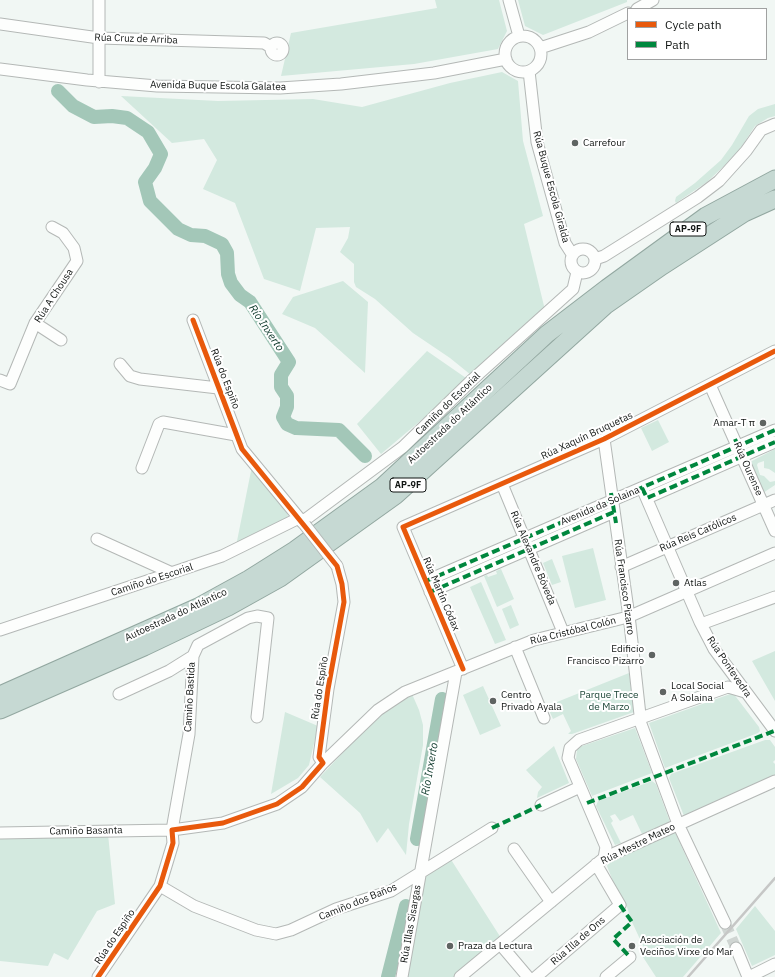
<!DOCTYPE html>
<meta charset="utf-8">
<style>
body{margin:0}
#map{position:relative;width:775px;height:977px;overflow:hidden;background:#f1f7f4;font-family:"IBM Plex Sans",sans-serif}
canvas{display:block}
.legend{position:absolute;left:627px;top:8px;width:140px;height:52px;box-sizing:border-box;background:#fff;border:1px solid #a0a1a1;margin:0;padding:5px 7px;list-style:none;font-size:12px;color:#111513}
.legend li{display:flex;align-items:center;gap:8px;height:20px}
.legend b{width:20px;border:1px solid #a0a1a1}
</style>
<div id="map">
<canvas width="775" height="977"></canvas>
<ul class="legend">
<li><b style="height:5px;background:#e8590c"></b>Cycle path</li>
<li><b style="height:5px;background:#00873e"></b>Path</li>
</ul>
</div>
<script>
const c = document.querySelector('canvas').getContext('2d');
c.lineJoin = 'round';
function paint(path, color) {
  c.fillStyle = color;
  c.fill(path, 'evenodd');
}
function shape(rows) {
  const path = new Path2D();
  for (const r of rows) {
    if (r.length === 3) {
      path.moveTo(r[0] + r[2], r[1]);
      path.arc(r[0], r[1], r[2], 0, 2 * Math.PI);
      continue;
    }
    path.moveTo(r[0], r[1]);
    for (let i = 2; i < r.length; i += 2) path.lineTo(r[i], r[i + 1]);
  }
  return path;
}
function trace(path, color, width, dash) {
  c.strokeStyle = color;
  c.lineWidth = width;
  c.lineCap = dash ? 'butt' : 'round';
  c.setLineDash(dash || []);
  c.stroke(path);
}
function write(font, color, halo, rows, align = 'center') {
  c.font = font + ' "IBM Plex Sans",sans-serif';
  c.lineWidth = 4;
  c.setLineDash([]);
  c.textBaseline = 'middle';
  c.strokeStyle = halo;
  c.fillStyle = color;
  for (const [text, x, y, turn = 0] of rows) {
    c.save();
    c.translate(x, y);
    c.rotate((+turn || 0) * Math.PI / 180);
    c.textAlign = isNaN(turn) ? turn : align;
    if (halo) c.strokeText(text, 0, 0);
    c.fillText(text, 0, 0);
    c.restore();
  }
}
paint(shape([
 [435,0,499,0,507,31,498,49,414,64,281,76,291,33,437,8],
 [518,0,627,0,627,2,543,35,525,26],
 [502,72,518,81,523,141,543,216,524,224,545,310,471,375,450,358,413,333,375,299,356,287,354,282,354,264,340,252,348,238,350,227,316,228,300,291,264,279,235,203,203,189,217,160,204,139,172,143,121,96,218,101,313,99,362,107,450,83],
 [775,104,775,116,768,118,755,126,740,149,725,165,707,182,676,203,675,201,676,197,695,183,721,160,732,145,749,116,758,109],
 [343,281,368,302,365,373,315,328,282,314,293,297],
 [427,351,466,378,432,411,381,454,357,424],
 [658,420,669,442,652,451,641,428],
 [775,449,775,473,769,469,764,468,764,461,758,463,757,465,760,475,764,476,770,482,775,481,775,485,763,493,750,462],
 [252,466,287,511,288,516,286,520,236,546],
 [593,548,606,600,575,608,562,556],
 [552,559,561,582,552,585,543,563],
 [501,569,514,599,497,607,484,576,487,575,488,577,497,574,496,571],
 [481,582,506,640,495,644,470,587],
 [511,605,519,625,510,629,502,609],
 [775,651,775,701,752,661],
 [629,673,634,712,572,734,568,734,571,731,563,714,553,719,547,706],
 [483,686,501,726,480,735,463,695],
 [733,693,759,727,760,731,758,733,665,768,649,723],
 [412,694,419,710,423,725,423,745,409,824,406,855,388,828,377,843,360,813,320,777,379,714],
 [285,712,318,726,309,765,298,778,271,794],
 [635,728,652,773,592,796,576,759,577,750,579,747],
 [765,740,770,740,775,747,775,760,773,762,775,764,775,775,684,816,669,778,671,774],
 [554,746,569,783,537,798,538,792,542,787,526,770],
 [652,781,656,784,670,822,642,834,633,815,620,821,615,814,610,816,613,821,611,823,621,843,615,845,596,806,598,801],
 [674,830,721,933,683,977,656,977,641,954,645,950,632,922,627,907,620,899,607,866,611,859],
 [108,834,115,904,97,911,68,960,54,953,48,966,0,961,0,838],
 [450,858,501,938,455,977,408,977,426,872],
 [755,906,775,931,775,955,752,966,736,929]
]), '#d3e9df');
trace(shape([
 [58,91,73,106,94,117,112,116,127,118,148,132,161,154,155,168,145,182,150,201,178,229,191,235,205,236,222,244,227,253,228,274,231,283,240,295,250,302,289,362,281,375,281,387,287,396,287,407,283,417,287,424,296,428,339,430,365,456],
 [417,839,442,699],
 [388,977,406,906]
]), '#a3c7b8', 14);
trace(shape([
 [725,923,736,948]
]), '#cfd5d2', 11, [11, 5.5]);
const minor = shape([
 [509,0,519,36],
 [637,9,653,0],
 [0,24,99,38,264,43,271,47],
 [523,54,18],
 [277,49,6],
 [540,48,589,32,628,13],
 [0,69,87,80,157,86,280,88,341,84,434,73,506,59],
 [529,71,537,142,565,243,572,254],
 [99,82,99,0],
 [583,261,12],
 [595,259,604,256,698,197,719,181,746,151,761,130,775,124],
 [193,320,242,449,304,524],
 [35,323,61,340],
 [120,364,130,376,140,379,218,388],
 [0,380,10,384,35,323,77,261,74,248,63,233,52,227],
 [710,385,775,531],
 [604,439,630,624,641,724,678,824,725,923],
 [142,468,159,424,163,422,236,435],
 [502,484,563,632],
 [642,488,700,622,714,649,775,731],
 [647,498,775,442],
 [302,522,403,447,473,379,573,289,577,272],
 [97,539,172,573],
 [621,567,775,500],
 [426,581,775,430],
 [430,592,614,512],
 [701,624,775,597],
 [0,630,222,556,299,518],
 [515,647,544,718],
 [463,669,403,527,604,439,775,351],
 [119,694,169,671,193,656],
 [323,763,378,710,405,692,534,640,628,617,775,553],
 [541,805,580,787],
 [0,833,172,830,189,734,193,656,198,645,248,618,257,616,268,618,257,717],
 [514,849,551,902],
 [604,858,606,847,568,758,570,748,579,740,728,687,745,692],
 [160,886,194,906,256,930,276,934,291,930,336,909,391,891,492,828],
 [500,944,528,977],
 [736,948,748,977],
 [98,977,160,886,173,843,172,830,223,823,277,804,302,787,323,763,319,757,328,689,344,602,342,584,337,566],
 [402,977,456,672],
 [460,977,604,858,775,781],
 [536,977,620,905,596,864],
 [606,977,630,957],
 [749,977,775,964]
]);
const highway = shape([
 [0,695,198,607,249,579,295,550,382,487,547,334,607,288,706,216,775,179],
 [0,710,144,647,228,607,280,578,396,495,606,305,662,266,744,213,775,199]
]);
trace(minor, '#b4b8b6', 13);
trace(highway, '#92a7a0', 19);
trace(minor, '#fdfefd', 11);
trace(highway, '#c6d9d3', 17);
trace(shape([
 [688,977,775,878]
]), '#c6c7c6', 2.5);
const minorBridge = shape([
 [305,525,337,566]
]);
trace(minorBridge, '#b4b8b6', 13, []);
trace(minorBridge, '#fdfefd', 11);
trace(shape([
 [735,439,746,464],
 [642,488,647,498,775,442],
 [611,493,616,523],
 [522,533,533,559],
 [426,581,775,430],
 [430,592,614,512],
 [587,803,774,731],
 [492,828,541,805],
 [620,905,632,922,613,939,630,957]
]), '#00873e', 4, [8, 4]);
trace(shape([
 [463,669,403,527,604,439,775,351],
 [98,977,160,886,173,843,172,830,223,823,277,804,302,787,323,763,319,757,328,689,344,602,342,584,337,566,242,449,193,320]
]), '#e8590c', 5);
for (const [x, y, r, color] of [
 [575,143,4,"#5f6462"],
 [763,423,4,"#5f6462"],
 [676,583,4,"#5f6462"],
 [652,655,4,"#5f6462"],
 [663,692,4,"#5f6462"],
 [493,701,4,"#5f6462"],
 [450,946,4,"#5f6462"],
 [632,946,4,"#5f6462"]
]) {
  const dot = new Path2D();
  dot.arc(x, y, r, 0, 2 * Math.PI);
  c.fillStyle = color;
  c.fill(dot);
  trace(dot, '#fff', 1.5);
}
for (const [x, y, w] of [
 [688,229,36],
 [408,485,36]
]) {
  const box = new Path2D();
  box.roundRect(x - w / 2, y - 7, w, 14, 3);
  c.fillStyle = '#fff';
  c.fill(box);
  trace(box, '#111513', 1);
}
write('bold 9px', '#111513', null, [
 ["AP-9F",688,229],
 ["AP-9F",408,485]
]);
write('10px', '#111513', '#fff', [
 ["Rúa Cruz de Arriba",136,39,2],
 ["Avenida Buque Escola Galatea",218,86,1],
 ["Rúa Buque Escola Giralda",551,187,75],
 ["Rúa A Chousa",54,296,-57],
 ["Rúa do Espiño",225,379,69],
 ["Camiño do Escorial",448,404,-44],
 ["Autoestrada do Atlántico",450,424,-43],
 ["Rúa Xaquín Bruquetas",587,436,-25],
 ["Rúa Ourense",748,469,66],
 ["Avenida da Solaina",600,506,-23],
 ["Rúa Reis Católicos",698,533,-23],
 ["Rúa Alexandre Bóveda",533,558,67],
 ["Camiño do Escorial",152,580,-18],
 ["Rúa Francisco Pizarro",624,587,82],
 ["Rúa Martín Códax",441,594,67],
 ["Autoestrada do Atlántico",176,615,-25],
 ["Rúa Cristóbal Colón",573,631,-14],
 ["Rúa Pontevedra",729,667,56],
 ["Rúa do Espiño",320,688,-81],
 ["Camiño Bastida",190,697,-87],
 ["Camiño Basanta",86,831,-1],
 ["Rúa Mestre Mateo",638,844,-26],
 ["Camiño dos Baños",358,902,-22],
 ["Rúa Illas Sisargas",411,924,-80],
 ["Rúa do Espiño",115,937,-56],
 ["Rúa Illa de Ons",578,941,-41]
]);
write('10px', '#111513', '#fff', [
 ["Carrefour",583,143],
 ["Amar-T π",755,423,"right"],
 ["Atlas",684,583],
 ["Edificio",644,649,"right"],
 ["Francisco Pizarro",644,661,"right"],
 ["Local Social",671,686],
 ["A Solaina",671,698],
 ["Centro",501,695],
 ["Privado Ayala",501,707],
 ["Asociación de",640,940],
 ["Veciños Virxe do Mar",640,952],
 ["Praza da Lectura",458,946]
], 'left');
write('10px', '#143f2f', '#fff', [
 ["Parque Trece",609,695],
 ["de Marzo",609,707]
]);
write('italic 11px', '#093527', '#fff', [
 ["Río Inxerto",266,328,56],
 ["Río Inxerto",430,769,-80]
]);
</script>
